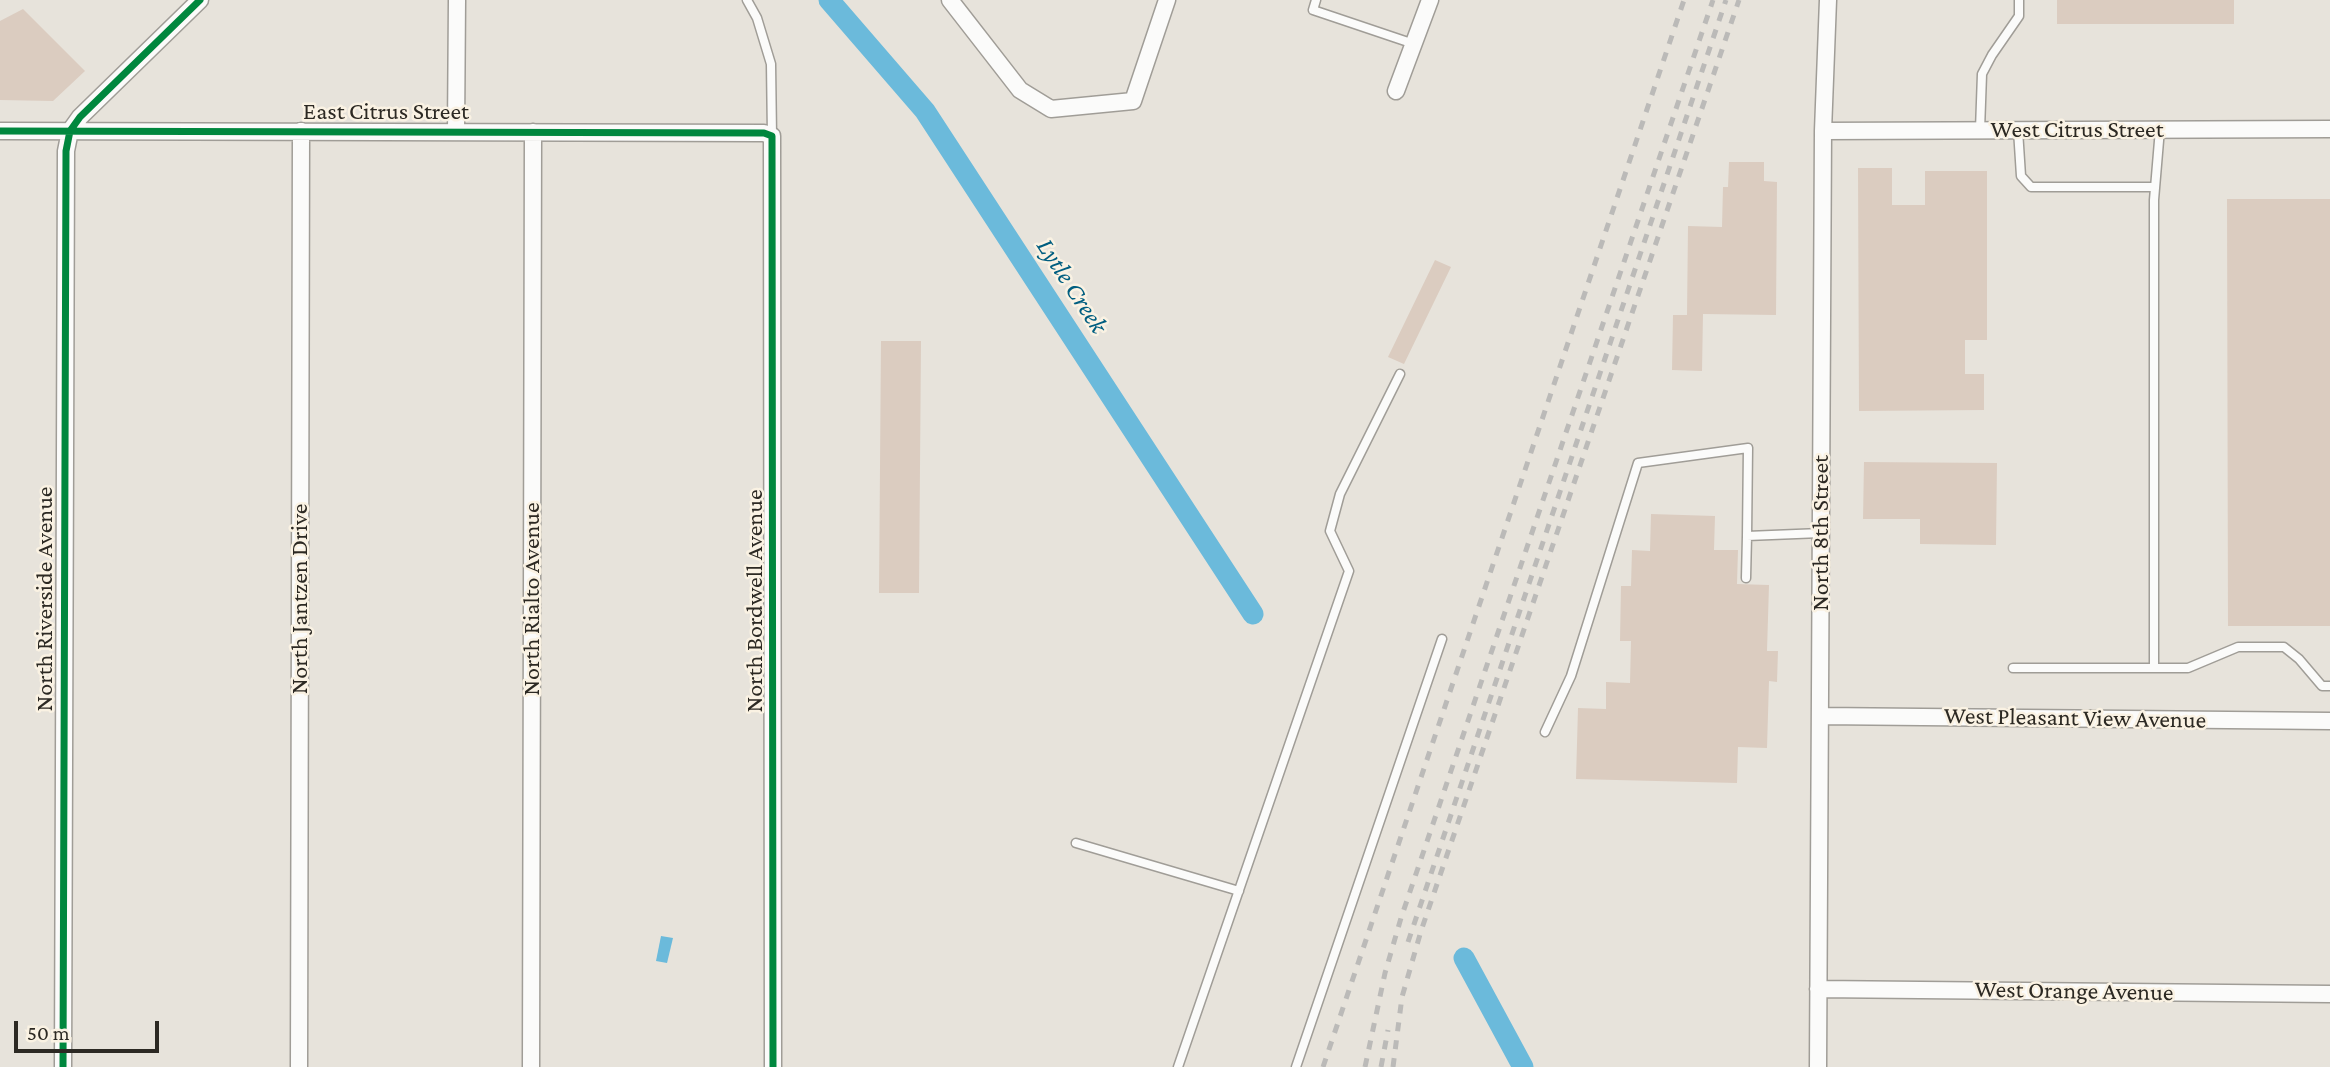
<!DOCTYPE html>
<style>
body{margin:0}
#map{position:relative;width:2330px;height:1067px;overflow:hidden;background:#e7e3db;font-family:"Crimson Pro",serif}
canvas{display:block}
.scale{position:absolute;left:14px;top:1021px;width:145px;height:32px;box-sizing:border-box;border:4px solid #2c2923;border-top:0;padding-left:9px;font-size:21px;line-height:24px;white-space:nowrap;color:#2c2923;-webkit-text-stroke:5px #faf2e3;paint-order:stroke}
</style>
<div id="map">
<canvas width="2330" height="1067"></canvas>
<div class="scale">50 m</div>
</div>
<script>
const c = document.querySelector('canvas').getContext('2d');
c.lineJoin = 'round';
function paint(path, color) {
  c.fillStyle = color;
  c.fill(path, 'evenodd');
}
function shape(rows) {
  const path = new Path2D();
  for (const r of rows) {
    path.moveTo(r[0], r[1]);
    for (let i = 2; i < r.length; i += 2) path.lineTo(r[i], r[i + 1]);
  }
  return path;
}
function trace(path, color, width, dash) {
  c.strokeStyle = color;
  c.lineWidth = width;
  c.lineCap = dash ? 'butt' : 'round';
  c.setLineDash(dash || []);
  c.stroke(path);
}
function write(font, color, halo, rows, align = 'center') {
  c.font = font + ' "Crimson Pro",serif';
  c.lineWidth = 5;
  c.setLineDash([]);
  c.textBaseline = 'middle';
  c.strokeStyle = halo;
  c.fillStyle = color;
  for (const [text, x, y, turn = 0] of rows) {
    c.save();
    c.translate(x, y);
    c.rotate((+turn || 0) * Math.PI / 180);
    c.textAlign = isNaN(turn) ? turn : align;
    if (halo) c.strokeText(text, 0, 0);
    c.fillText(text, 0, 0);
    c.restore();
  }
}
paint(shape([
 [661,936,673,938,667,963,656,961]
]), '#6bbadb');
trace(shape([
 [829,0,925,111,1253,614],
 [1464,958,1523,1067]
]), '#6bbadb', 21);
paint(shape([
 [2057,0,2234,0,2234,24,2057,24],
 [23,9,85,71,53,101,0,100,0,21],
 [1729,162,1764,162,1764,181,1777,182,1776,315,1703,314,1702,371,1672,370,1673,315,1687,315,1688,226,1722,227,1723,187,1728,187],
 [1858,168,1892,168,1892,205,1925,205,1925,171,1987,171,1987,340,1965,340,1965,374,1984,374,1984,410,1859,411],
 [2227,199,2330,199,2330,626,2228,626],
 [1435,260,1451,267,1404,364,1388,357],
 [881,341,921,341,919,593,879,593],
 [1864,462,1997,463,1996,545,1920,544,1920,519,1863,519],
 [1651,514,1715,516,1714,550,1738,550,1737,584,1769,585,1767,651,1778,651,1777,682,1769,681,1767,748,1738,747,1737,783,1576,779,1578,708,1606,709,1606,682,1630,683,1631,641,1620,641,1621,586,1631,586,1632,550,1650,551]
]), '#dbccc0');
const lane = shape([
 [747,0,757,18,771,64,772,136],
 [1316,0,1313,10,1414,44],
 [1980,130,1982,74,1992,55,2019,16,2019,0],
 [2018,130,2021,176,2031,187,2155,187],
 [1746,578,1747,536],
 [2013,668,2188,668,2238,647,2284,647,2299,659,2322,686,2330,686],
 [2154,668,2154,200,2160,129],
 [1545,732,1571,676,1638,463,1748,448,1747,536,1821,533],
 [1076,843,1239,891],
 [1178,1067,1349,571,1330,531,1340,494,1400,374],
 [1296,1067,1442,639]
]);
const street = shape([
 [950,0,1020,90,1051,109,1133,101,1167,0],
 [1396,91,1430,0],
 [0,131,764,133,772,136,773,1067],
 [1823,131,2330,129],
 [456,132,457,0],
 [1821,716,2330,721],
 [1818,989,2330,994],
 [63,1067,66,151,70,131,80,117,200,0],
 [299,1067,301,131],
 [531,1067,533,132],
 [1818,1067,1823,131,1828,0]
]);
trace(lane, '#a09d97', 11);
trace(street, '#a09d97', 19);
trace(lane, '#fbfbfa', 8);
trace(street, '#fbfbfa', 16);
trace(shape([
 [1408,942,1726,0],
 [1323,1067,1684,0],
 [1365,1067,1385,973,1401,918,1713,0],
 [1381,1067,1388,1030],
 [1393,1067,1402,997,1421,931,1739,0]
]), '#bbbab8', 5, [9, 9]);
trace(shape([
 [0,131,764,133,772,136,773,1067],
 [63,1067,66,151,70,131,80,117,200,0]
]), '#00873e', 7);
write('24px', '#2c2923', '#faf2e3', [
 ["East Citrus Street",386,112],
 ["West Citrus Street",2077,130],
 ["North 8th Street",1821,533,-90],
 ["North Riverside Avenue",45,599,-90],
 ["North Jantzen Drive",300,599,-90],
 ["North Rialto Avenue",532,599,-90],
 ["North Bordwell Avenue",755,601,-90],
 ["West Pleasant View Avenue",2075,718,1],
 ["West Orange Avenue",2074,991,1]
]);
write('italic 26px', '#005e80', '#faf2e3', [
 ["Lytle Creek",1072,286,57]
]);
</script>
